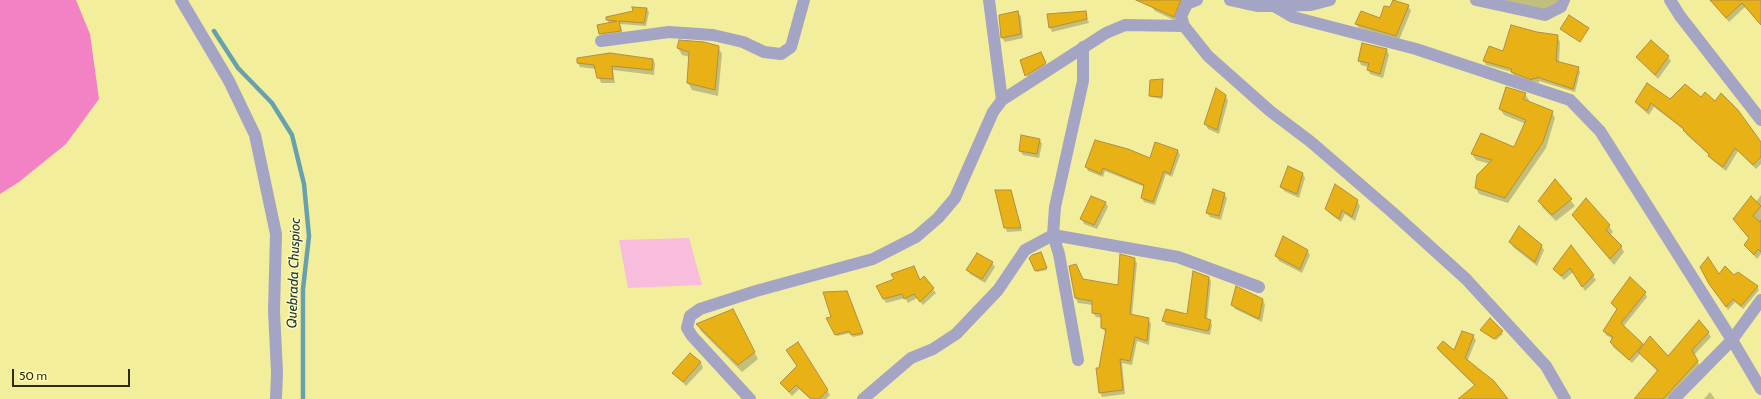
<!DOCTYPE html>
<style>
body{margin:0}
#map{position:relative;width:1761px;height:399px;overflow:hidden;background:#f3ee9c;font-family:Cabin,sans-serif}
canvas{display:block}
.scale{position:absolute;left:12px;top:369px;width:118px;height:18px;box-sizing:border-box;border:2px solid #2e2b09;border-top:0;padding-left:5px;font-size:12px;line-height:14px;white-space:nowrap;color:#2e2b09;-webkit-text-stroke:3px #fefaba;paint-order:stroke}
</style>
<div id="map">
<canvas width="1761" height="399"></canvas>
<div class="scale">50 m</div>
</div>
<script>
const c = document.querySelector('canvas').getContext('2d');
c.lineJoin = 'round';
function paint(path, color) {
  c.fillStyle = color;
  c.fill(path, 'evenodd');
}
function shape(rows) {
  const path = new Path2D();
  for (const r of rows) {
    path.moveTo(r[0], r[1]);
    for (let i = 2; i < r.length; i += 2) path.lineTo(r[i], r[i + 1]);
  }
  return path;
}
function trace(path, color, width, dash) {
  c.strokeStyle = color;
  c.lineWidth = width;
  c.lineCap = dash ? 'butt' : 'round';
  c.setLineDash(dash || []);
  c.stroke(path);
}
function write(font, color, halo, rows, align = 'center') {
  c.font = font + ' Cabin,sans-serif';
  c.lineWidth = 3;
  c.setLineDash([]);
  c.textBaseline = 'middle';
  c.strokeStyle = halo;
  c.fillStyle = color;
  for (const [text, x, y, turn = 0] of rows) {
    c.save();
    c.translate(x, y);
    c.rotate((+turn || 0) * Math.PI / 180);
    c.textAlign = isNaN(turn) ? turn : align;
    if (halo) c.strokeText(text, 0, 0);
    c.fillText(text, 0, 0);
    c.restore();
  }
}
paint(shape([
 [689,238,702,285,628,288,619,240]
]), '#f8bddd');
paint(shape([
 [0,0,76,0,90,34,99,99,66,144,19,182,0,194]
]), '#f382c5');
paint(shape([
 [1155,0,1189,0,1176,21,1155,11,1152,7],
 [1493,0,1557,0,1558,1,1548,13],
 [1710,0,1761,0,1761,25,1745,7,1729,22],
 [1408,6,1411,11,1399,40,1359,28,1356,24,1380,19,1390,8],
 [647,9,649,12,646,26,620,24,623,34,602,37,600,33,609,23,607,19],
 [1018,12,1021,17,1023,38,1005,42,1002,38],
 [1085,12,1089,23,1052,32,1050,27],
 [1558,38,1560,42,1559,63,1578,68,1580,72,1575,92,1539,81,1539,83,1535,82,1534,83,1514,77,1512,72,1486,65,1484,61,1504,52],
 [718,47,722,54,718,96,692,90,688,83,690,57,682,55,678,48],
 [1387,50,1389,55,1383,78,1370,74,1368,69,1368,67,1361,65,1359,60],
 [1041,53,1047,68,1029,80,1021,61],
 [1637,57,1668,57,1671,61,1658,79],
 [653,60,655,64,654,75,613,70,615,83,601,83,596,69,580,67,578,63],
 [1163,80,1162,99,1151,97,1150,95],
 [1525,94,1529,100,1528,102,1552,112,1555,118,1546,148,1508,203,1479,194,1476,188,1490,164,1476,160,1472,154,1514,149,1526,124,1504,115,1500,109],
 [1226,96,1228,101,1219,134,1208,129,1205,124],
 [1671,100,1761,143,1761,164,1756,169,1738,151,1726,171,1712,160,1709,155,1687,135,1684,130,1654,107,1649,115,1639,106,1636,102],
 [1040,140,1042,144,1039,158,1023,155,1020,151],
 [1156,143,1178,151,1180,155,1172,177,1166,174,1155,205,1144,202,1142,198,1145,187,1105,171,1103,177,1088,171,1086,167,1150,159],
 [1288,168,1303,174,1305,178,1299,198,1284,191,1281,187],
 [1555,181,1575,206,1556,221,1543,208,1539,201],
 [996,191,1011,191,1022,231,1007,232],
 [1224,194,1227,198,1221,220,1210,217,1207,213],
 [1761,195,1761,254,1757,259,1745,245,1749,239,1734,220,1756,202],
 [1092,197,1106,203,1108,207,1097,229,1084,224,1082,219],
 [1357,201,1360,206,1355,221,1345,214,1341,222,1329,213,1326,209],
 [1573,216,1609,226,1613,232,1610,235,1621,246,1624,252,1614,265],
 [1511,242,1541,245,1544,250,1537,266,1513,247],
 [1571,246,1596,280,1585,291,1573,272,1564,280,1554,269],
 [1307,250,1310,255,1302,273,1279,261,1276,256],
 [1042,255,1047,270,1037,272,1030,258],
 [1134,259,1137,263,1132,315,1148,319,1151,324,1149,345,1137,341,1132,365,1122,363,1125,394,1102,397,1100,392,1100,369,1106,333,1102,328,1102,318,1096,317,1093,313,1093,305,1078,303,1076,298,1083,280,1119,286],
 [992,263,995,267,985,283,970,274,968,270],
 [1719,276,1734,276,1757,286,1759,290,1743,309,1735,302,1728,310,1713,288],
 [924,277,936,293,923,305,917,298,908,303,905,298,886,303,877,286,895,280,920,281],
 [1209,277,1211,282,1207,320,1210,321,1212,325,1210,335,1166,325,1163,320,1188,315],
 [1236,288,1263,300,1265,305,1262,322,1235,309,1232,304],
 [1645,293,1647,297,1623,327,1643,347,1668,358,1708,332,1711,337,1694,355,1700,366,1669,399,1636,399,1658,372,1640,354,1632,363,1613,347,1611,342,1613,339,1606,335,1604,331,1618,310,1612,304],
 [848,294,863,335,853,337,851,333,837,336,828,319,832,318],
 [736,317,758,359,742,372,701,331,697,324],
 [1490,320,1503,334,1496,340,1481,330],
 [1473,336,1476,340,1467,362,1507,399,1460,399,1475,386,1440,352,1438,348,1455,352],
 [798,343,830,395,826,399,810,399,799,389,792,396,781,384,798,366],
 [690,354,701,363,703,368,686,386,674,373],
 [1710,392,1715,399,1704,399]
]), '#0003');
trace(shape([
 [214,31,238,68,272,103,292,135,304,184,309,236,303,289,303,399]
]), '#67a1ae', 4.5);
const building = shape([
 [1136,0,1181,0,1174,17,1136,0],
 [1393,0,1409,5,1396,36,1355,24,1361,11,1380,18,1384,6,1390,7,1393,0],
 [1710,0,1761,0,1761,25,1742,3,1726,18,1710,0],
 [632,7,647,8,644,23,619,21,621,31,599,34,597,25,617,21,606,20,606,17,633,11,632,7],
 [1018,11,1021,34,1001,38,999,15,1018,11],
 [1086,11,1087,19,1049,28,1047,14,1086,11],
 [1569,15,1589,28,1580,42,1560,29,1569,15],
 [1511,25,1537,32,1558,35,1556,61,1579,67,1573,89,1537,77,1536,79,1533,78,1532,80,1511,72,1512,69,1483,61,1489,46,1503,51,1511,25],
 [679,40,704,42,719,46,715,90,687,83,689,52,677,48,679,40],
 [1651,40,1669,56,1655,75,1636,57,1651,40],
 [1362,43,1387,49,1380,74,1367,70,1369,63,1358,61,1362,43],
 [1041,52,1046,63,1025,76,1020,60,1041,52],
 [610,53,653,59,652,70,612,66,613,79,597,78,594,65,577,63,577,58,610,53],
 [1163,79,1162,97,1149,96,1150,80,1163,79],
 [1647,83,1670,99,1685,84,1701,97,1705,92,1715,101,1721,93,1738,110,1761,142,1761,157,1753,165,1735,148,1723,167,1708,156,1709,154,1683,130,1684,129,1651,103,1647,111,1635,102,1647,83],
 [1506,87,1526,93,1523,99,1553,111,1543,142,1505,198,1475,188,1477,175,1492,160,1471,154,1481,133,1514,147,1526,120,1499,109,1506,87],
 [1216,88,1226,95,1217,130,1204,124,1216,88],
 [1021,135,1040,139,1037,154,1019,151,1021,135],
 [1095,140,1128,149,1150,158,1155,142,1178,150,1170,174,1164,171,1153,202,1141,198,1144,185,1103,168,1101,174,1085,167,1095,140],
 [1288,166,1303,173,1297,194,1280,187,1288,166],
 [1555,179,1572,199,1552,215,1538,201,1555,179],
 [1335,184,1358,200,1352,217,1342,210,1339,219,1325,209,1335,184],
 [1213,189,1225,193,1219,216,1206,213,1213,189],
 [995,190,1011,190,1021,228,1004,228,995,190],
 [1091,196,1106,202,1094,225,1080,219,1091,196],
 [1751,196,1761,206,1753,216,1760,222,1761,220,1761,252,1758,249,1754,255,1744,245,1749,238,1733,219,1751,196],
 [1586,198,1610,225,1606,230,1622,246,1610,259,1572,215,1586,198],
 [1519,226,1542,245,1535,262,1509,242,1519,226],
 [1283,236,1308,250,1300,269,1275,256,1283,236],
 [1571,245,1594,275,1582,287,1570,268,1561,276,1553,269,1571,245],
 [1041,252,1047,268,1035,271,1029,258,1032,255,1041,252],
 [977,253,993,262,982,279,966,270,977,253],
 [1120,254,1135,258,1130,314,1149,318,1147,341,1135,337,1130,361,1120,359,1123,390,1099,393,1096,368,1099,368,1106,329,1101,328,1101,314,1092,313,1092,301,1075,298,1069,266,1076,264,1083,279,1118,285,1120,254],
 [1708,257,1719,274,1725,266,1734,275,1738,272,1758,286,1741,306,1733,299,1726,307,1709,284,1700,267,1708,257],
 [914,266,920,280,924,276,934,288,920,302,914,294,904,299,902,294,883,299,876,286,894,279,891,274,914,266],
 [1193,271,1209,277,1205,318,1211,320,1208,331,1162,321,1166,309,1187,314,1193,271],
 [1630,277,1646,292,1621,323,1643,344,1629,360,1610,342,1613,337,1603,331,1617,309,1611,303,1630,277],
 [1236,286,1263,299,1259,319,1231,305,1236,286],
 [847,291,863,333,851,335,849,331,835,335,826,318,831,317,823,292,847,291],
 [733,309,755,352,738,365,696,324,733,309],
 [1490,318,1503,331,1494,339,1480,330,1490,318],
 [1699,320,1709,332,1692,350,1698,361,1663,399,1634,399,1658,370,1638,352,1650,336,1668,356,1699,320],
 [1462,331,1474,335,1465,358,1494,381,1508,399,1458,399,1475,385,1437,348,1443,341,1454,350,1462,331],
 [798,342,828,390,819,399,811,399,796,385,789,392,780,383,797,366,786,350,798,342],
 [690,353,701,362,683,382,672,373,690,353]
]);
paint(building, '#e8b116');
trace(building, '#b08e42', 1);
trace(shape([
 [181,0,229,81,255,135,276,234,274,311,277,372,276,399],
 [989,0,1002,100],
 [1197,0,1187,4,1181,16,1184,26,1208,56,1270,111,1311,142,1392,212,1466,279,1546,366,1565,399],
 [1230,0,1257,6,1274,6,1311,5,1330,0],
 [1476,0,1545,15,1561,7,1564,0],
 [1670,0,1680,16,1761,120],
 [1274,6,1293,17,1416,49,1570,100,1600,131,1732,340,1761,389],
 [601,41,669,32,713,35,743,42,764,52,781,54,791,47,804,0],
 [1078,360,1059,254,1053,235,1055,207,1083,81,1083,47],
 [750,399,692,336,687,328,690,316,700,309,756,291,873,259,916,237,938,218,955,198,993,112,1002,100,1106,33,1125,25,1184,26],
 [863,399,911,358,933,349,956,334,998,290,1025,250,1053,235,1178,257,1259,287],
 [1674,399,1732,340,1761,300]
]), '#a4a4c4', 12);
write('italic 14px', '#1b3540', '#fefaba', [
 ["Quebrada Chuspioc",294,273,-88]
]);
</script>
